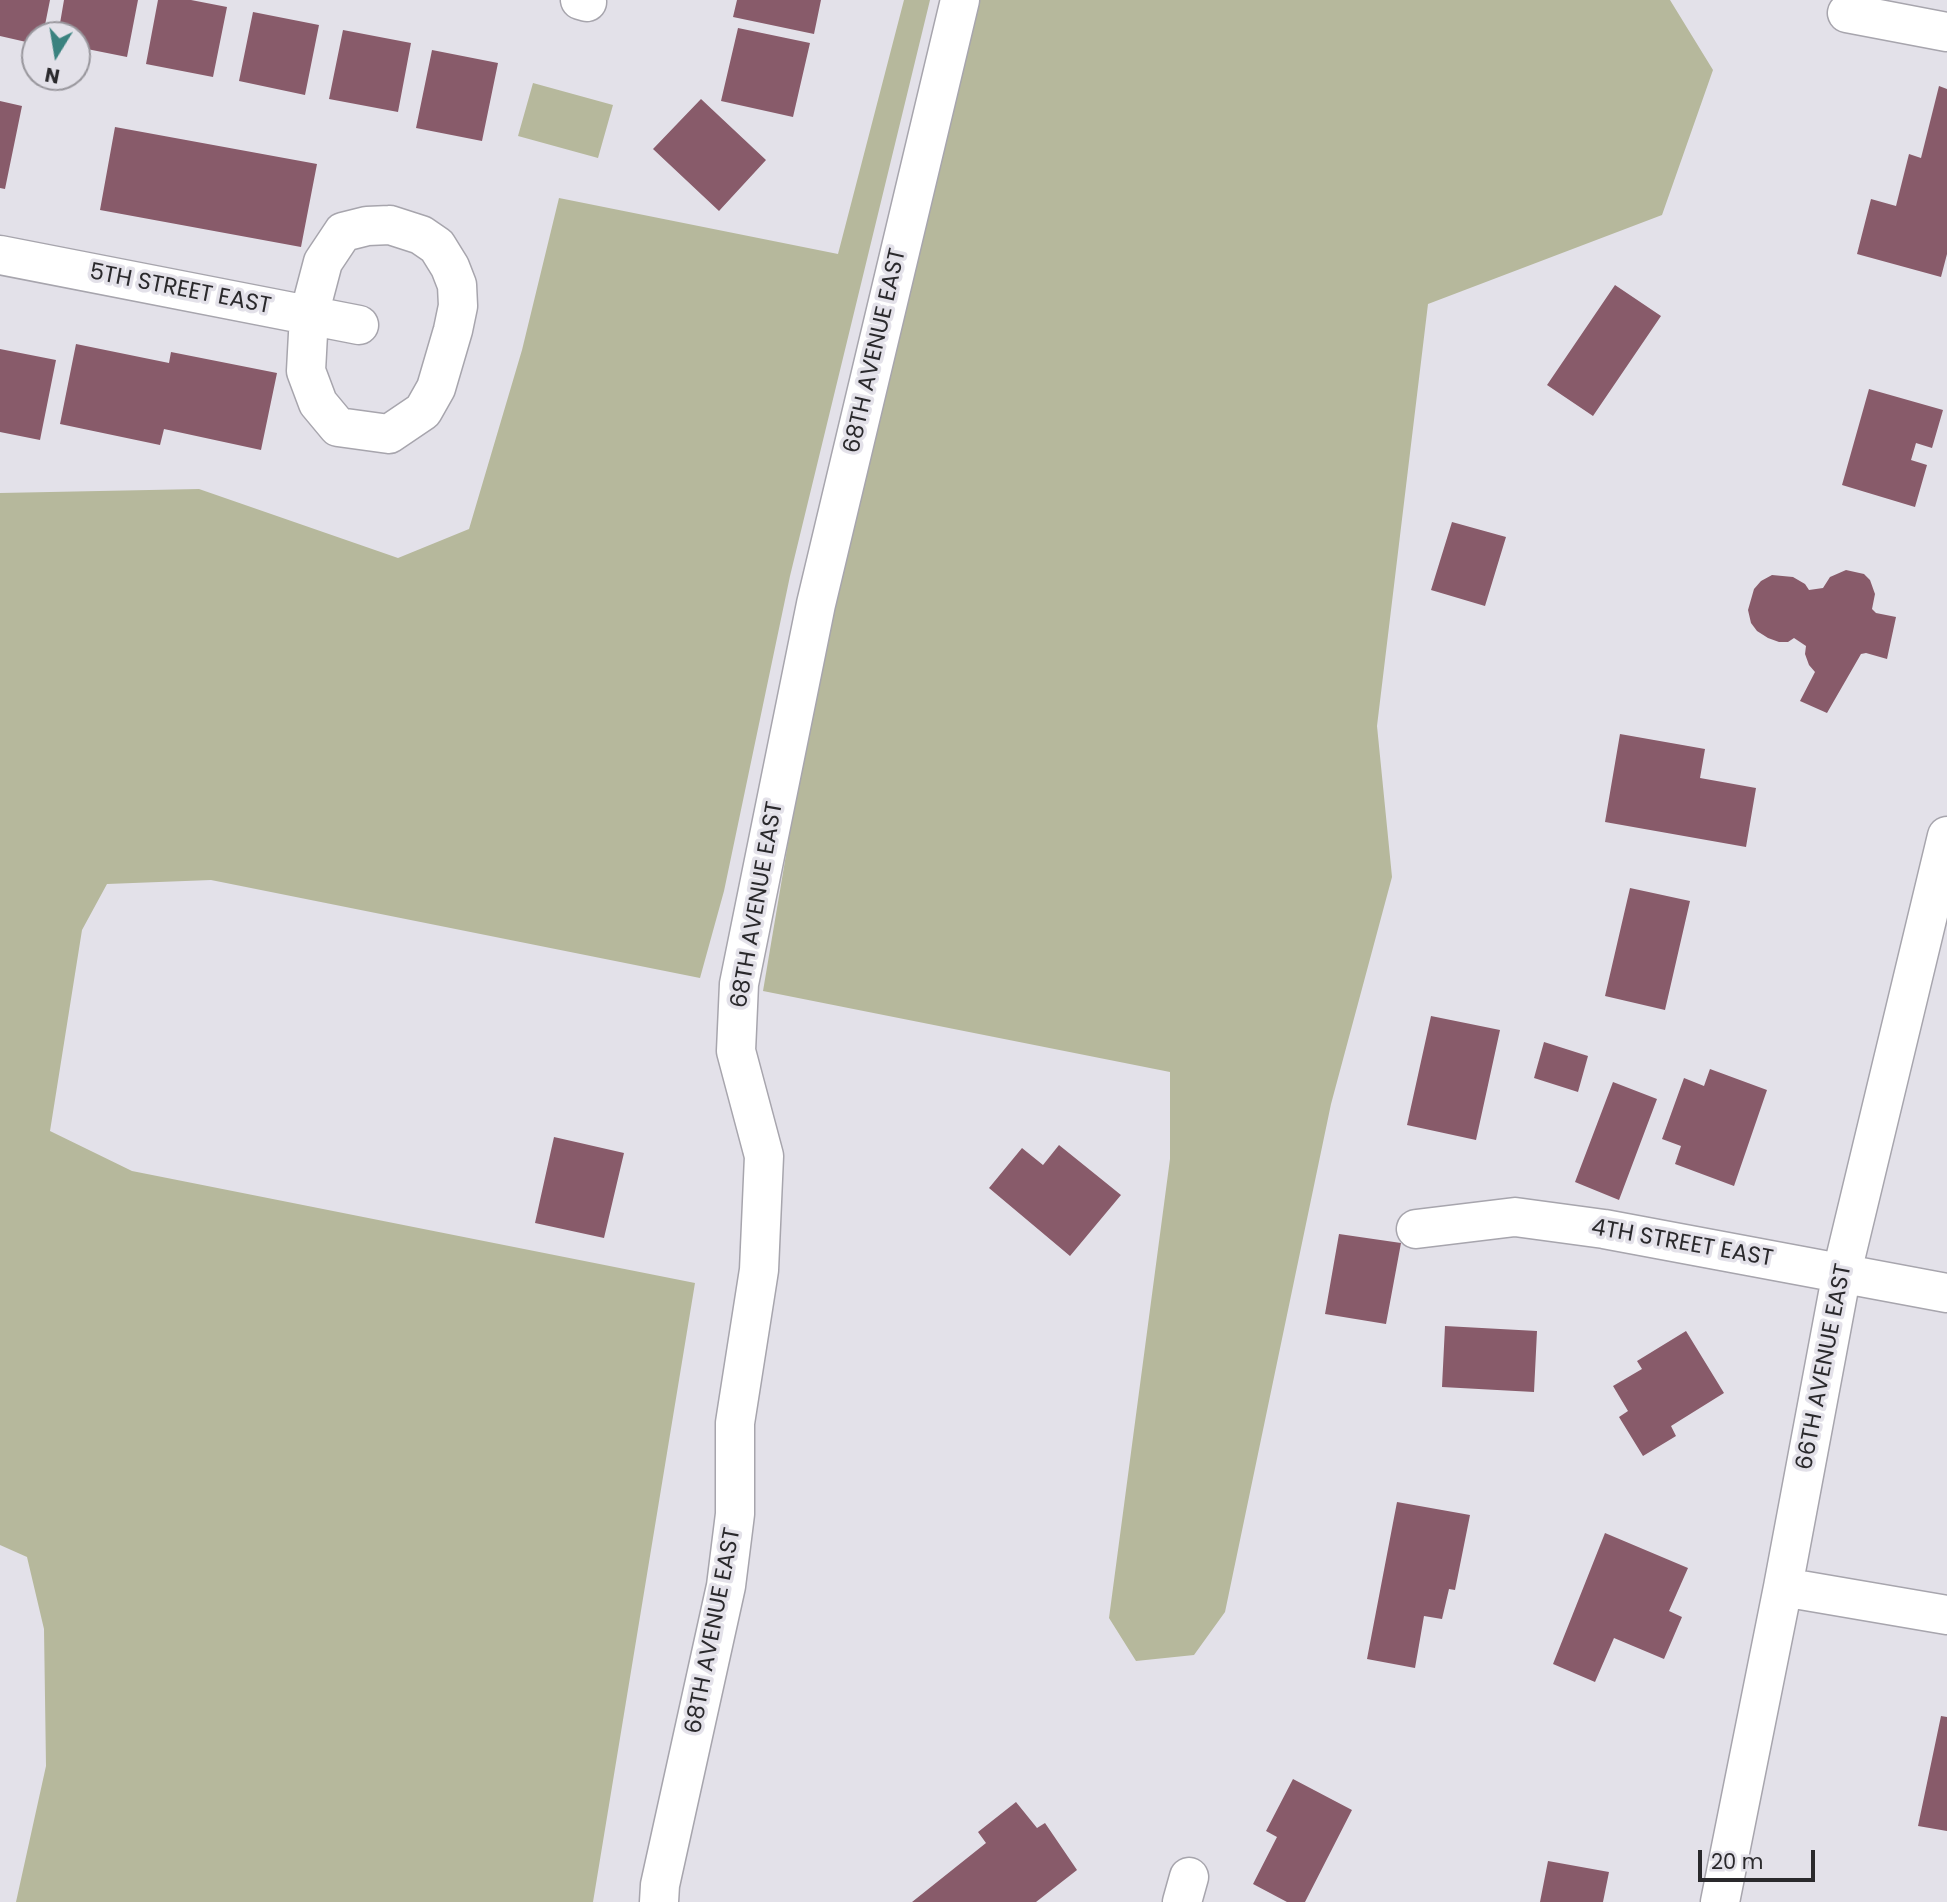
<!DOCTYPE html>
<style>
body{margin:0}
#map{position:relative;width:1947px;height:1902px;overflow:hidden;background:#e3e1e9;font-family:Poppins,sans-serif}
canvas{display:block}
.north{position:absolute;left:21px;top:21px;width:70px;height:70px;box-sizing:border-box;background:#e3e1e9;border:2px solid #99979d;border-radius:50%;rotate:191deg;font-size:19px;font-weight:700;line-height:28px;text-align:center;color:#2a292c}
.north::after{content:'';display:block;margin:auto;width:24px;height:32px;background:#3a827f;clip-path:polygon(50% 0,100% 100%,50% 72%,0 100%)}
.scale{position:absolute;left:1698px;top:1850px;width:117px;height:32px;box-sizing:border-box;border:4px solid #2a292c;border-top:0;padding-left:9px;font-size:21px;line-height:24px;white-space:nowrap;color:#2a292c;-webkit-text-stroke:5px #e3e1e9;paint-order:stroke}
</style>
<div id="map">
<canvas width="1947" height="1902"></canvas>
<div class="north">N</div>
<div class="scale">20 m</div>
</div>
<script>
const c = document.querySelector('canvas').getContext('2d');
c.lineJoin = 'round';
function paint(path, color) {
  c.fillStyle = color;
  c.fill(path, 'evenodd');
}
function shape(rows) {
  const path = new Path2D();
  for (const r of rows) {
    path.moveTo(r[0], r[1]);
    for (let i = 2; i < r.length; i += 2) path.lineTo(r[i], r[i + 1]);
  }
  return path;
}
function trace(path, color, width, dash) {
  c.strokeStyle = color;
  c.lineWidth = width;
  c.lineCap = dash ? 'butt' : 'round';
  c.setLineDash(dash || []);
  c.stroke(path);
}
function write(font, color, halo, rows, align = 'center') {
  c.font = font + ' Poppins,sans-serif';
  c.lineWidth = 7;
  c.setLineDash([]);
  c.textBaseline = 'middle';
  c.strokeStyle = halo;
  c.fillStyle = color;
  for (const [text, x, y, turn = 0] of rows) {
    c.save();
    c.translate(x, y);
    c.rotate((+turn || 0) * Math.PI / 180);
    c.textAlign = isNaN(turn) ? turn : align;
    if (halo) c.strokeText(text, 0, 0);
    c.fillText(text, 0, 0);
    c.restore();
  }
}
paint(shape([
 [904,0,930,0,790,576,724,891,700,978,211,880,107,884,82,930,50,1131,132,1171,695,1283,593,1902,16,1902,46,1766,44,1629,27,1557,0,1545,0,493,199,489,398,558,469,529,522,350,559,198,838,254],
 [976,0,1670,0,1713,70,1662,215,1428,304,1377,726,1392,877,1331,1104,1225,1612,1194,1655,1136,1661,1109,1618,1170,1159,1170,1072,763,991,827,612],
 [533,83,613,105,598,158,518,136]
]), '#b6b89c');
paint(shape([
 [0,0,50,0,43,35,35,35,35,44,0,36],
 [64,0,138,0,127,57,77,47,77,35,58,35],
 [158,0,191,0,227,7,213,77,146,64],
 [737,0,821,0,814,34,733,17],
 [253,12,319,25,305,95,239,81],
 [738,28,810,43,793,117,721,101],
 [343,30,411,43,398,112,329,99],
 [432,50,498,63,482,141,416,128],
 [1939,86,1947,89,1947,254,1941,277,1857,254,1871,199,1896,206,1909,154,1921,158],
 [701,99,766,160,719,211,653,149],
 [0,101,22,106,5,189,0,188],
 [115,127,317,164,301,247,100,210],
 [1615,285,1661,316,1593,416,1547,385],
 [76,344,169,363,171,352,277,373,261,450,164,429,160,445,60,424],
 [0,349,56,360,40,440,0,432],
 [1869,389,1943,410,1932,448,1916,443,1911,460,1927,465,1915,507,1842,485],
 [1452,522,1506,537,1485,606,1431,590],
 [1846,570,1864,574,1870,580,1875,594,1872,609,1876,613,1896,617,1887,659,1866,653,1861,654,1827,713,1800,701,1815,672,1809,665,1805,654,1806,646,1794,638,1788,642,1779,642,1768,638,1757,631,1751,623,1748,610,1754,589,1761,581,1772,575,1793,577,1805,584,1809,590,1823,588,1830,577],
 [1620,734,1705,749,1700,778,1756,788,1746,847,1605,822],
 [1630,888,1690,901,1665,1010,1605,996],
 [1431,1016,1500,1030,1476,1140,1407,1125],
 [1544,1042,1588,1056,1578,1092,1534,1078],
 [1710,1069,1767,1090,1734,1186,1675,1164,1681,1146,1662,1139,1684,1078,1704,1086],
 [1613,1082,1657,1099,1619,1200,1575,1182],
 [554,1137,624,1153,604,1238,535,1223],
 [1059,1145,1121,1195,1070,1256,989,1188,1022,1148,1043,1165],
 [1339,1234,1401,1243,1386,1324,1325,1314],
 [1445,1326,1537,1331,1534,1392,1442,1387],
 [1686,1331,1724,1393,1671,1426,1676,1436,1643,1456,1619,1417,1628,1411,1613,1386,1642,1369,1637,1361],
 [1397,1502,1470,1515,1455,1590,1449,1589,1442,1619,1424,1616,1415,1668,1367,1659],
 [1605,1533,1688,1568,1669,1611,1682,1617,1664,1659,1614,1638,1595,1682,1553,1664],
 [1941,1716,1947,1717,1947,1831,1918,1826],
 [1293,1779,1352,1810,1305,1902,1287,1902,1253,1884,1277,1837,1266,1831],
 [1016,1802,1037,1828,1045,1823,1077,1870,1036,1902,912,1902,986,1843,978,1832],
 [1548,1861,1609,1872,1603,1902,1540,1902]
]), '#885b6a');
const minor = shape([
 [580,0,587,2],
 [1847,13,1947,32],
 [390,225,421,235,437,246,450,267,457,285,458,306,453,330,436,388,423,411,389,434,338,427,318,403,306,371,309,315,323,262,343,232,367,226,390,225],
 [0,255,359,325],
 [1416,1229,1515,1217,1604,1229,1947,1293],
 [1783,1587,1947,1615],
 [659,1902,660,1885,726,1586,735,1514,735,1423,759,1270,764,1156,736,1051,739,984,816,604,960,0],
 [1182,1902,1189,1877],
 [1720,1902,1783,1587,1842,1272,1947,836]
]);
trace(minor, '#a7a5ad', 41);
trace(minor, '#fff', 38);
write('23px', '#2a292c', '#e3e1e9', [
 ["5TH STREET EAST",180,290,11],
 ["68TH AVENUE EAST",876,351,-77],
 ["68TH AVENUE EAST",758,905,-80],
 ["4TH STREET EAST",1682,1244,10],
 ["66TH AVENUE EAST",1825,1367,-79],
 ["68TH AVENUE EAST",714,1631,-79]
]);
</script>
